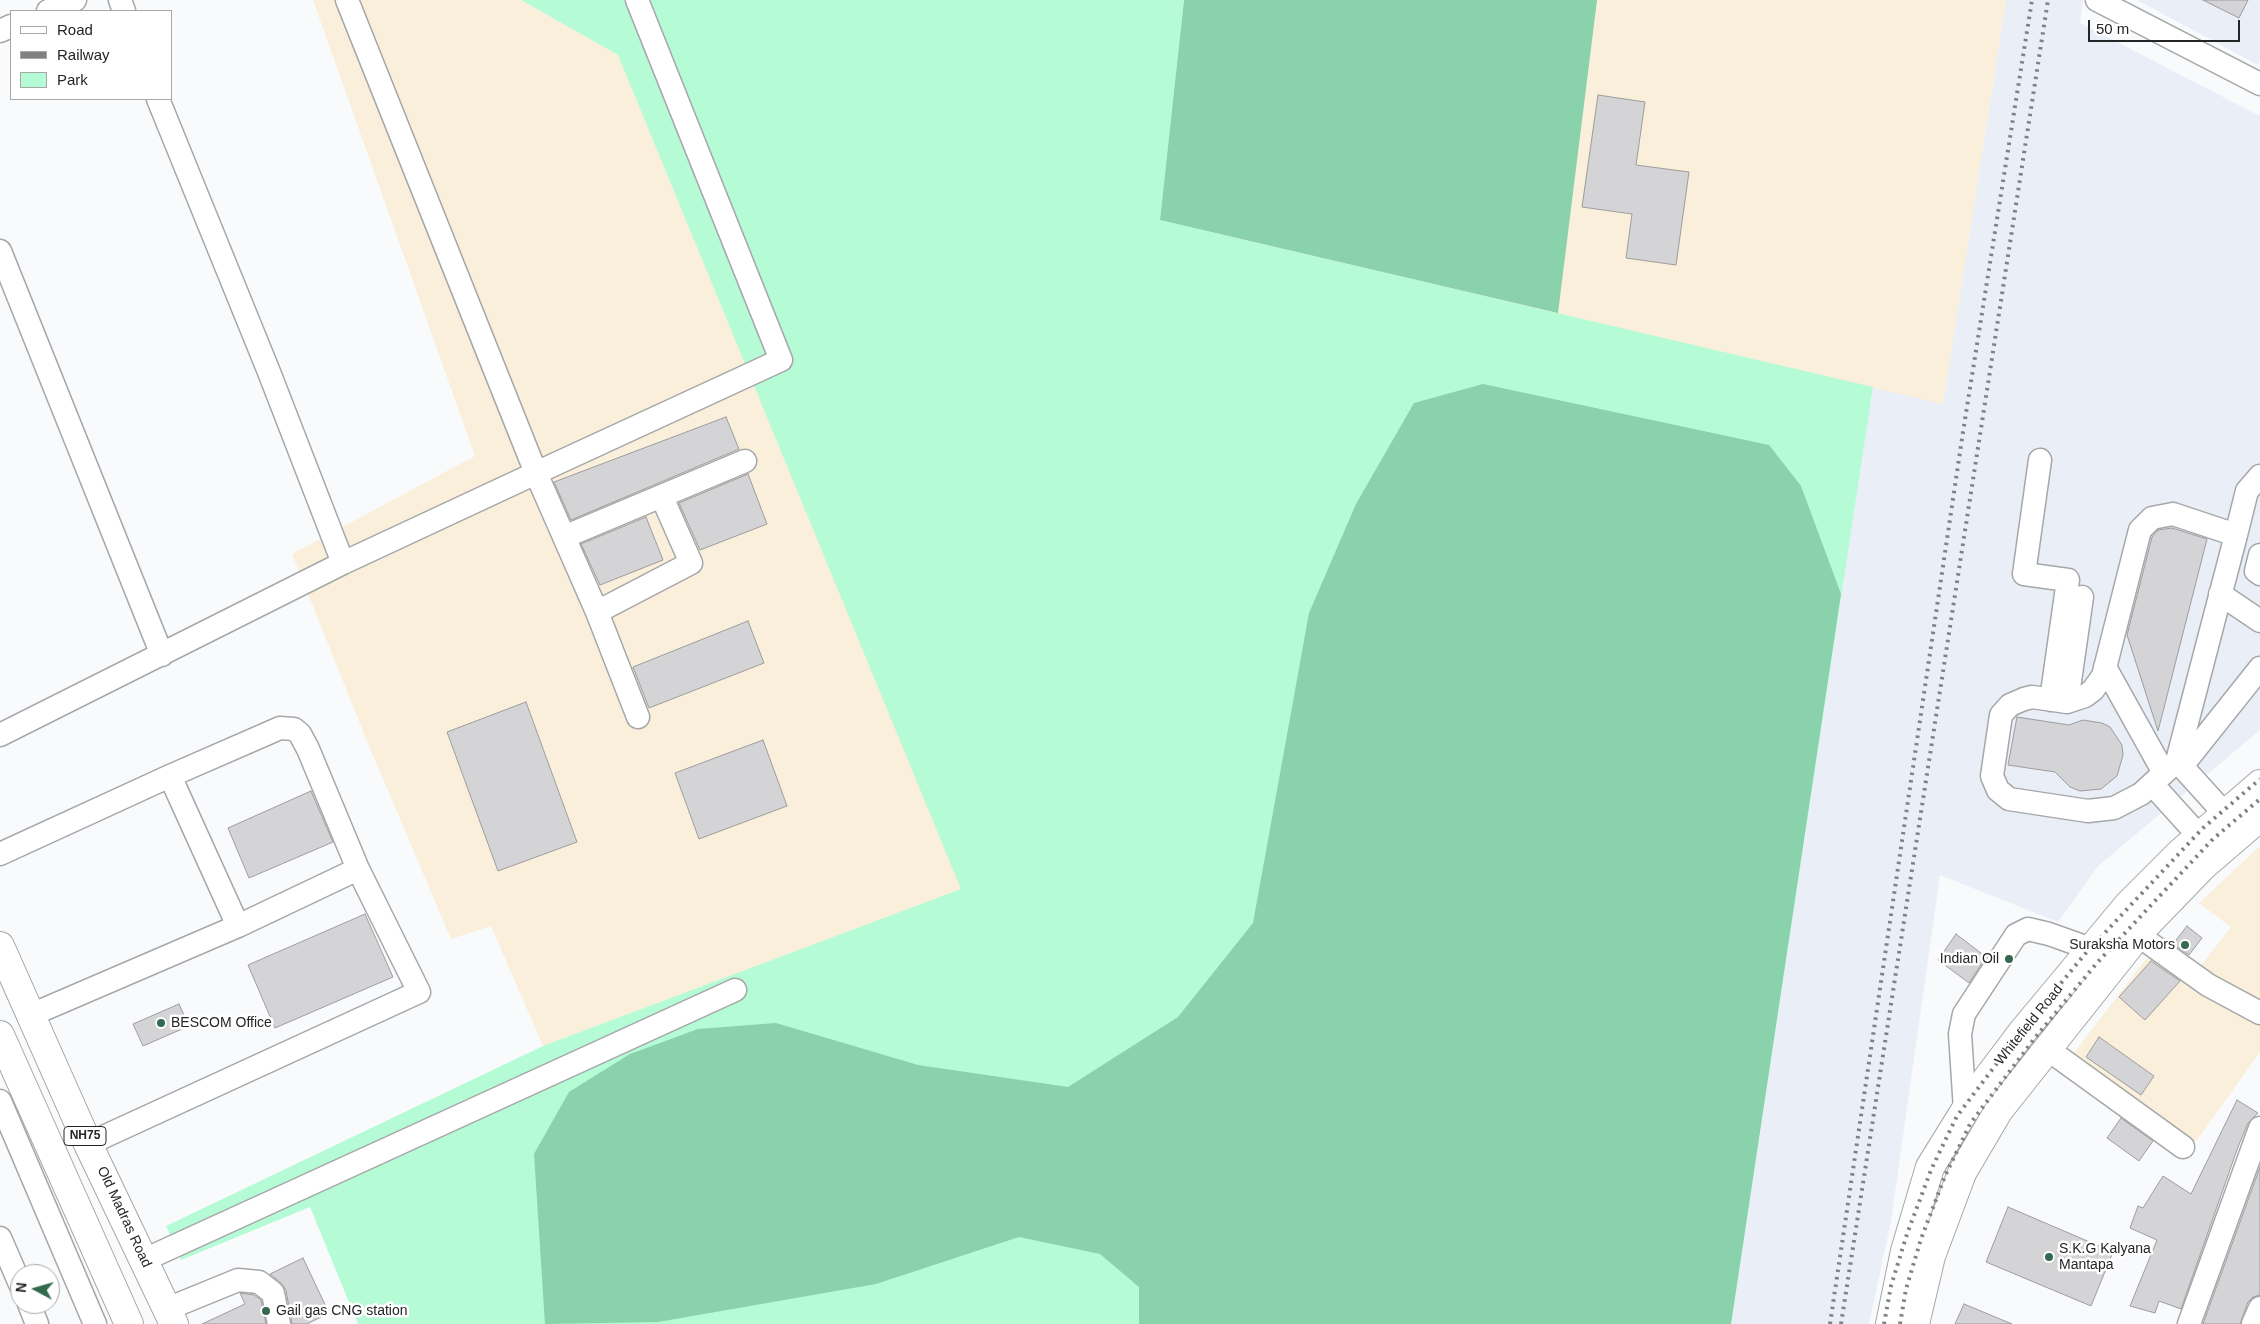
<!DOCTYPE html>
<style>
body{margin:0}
#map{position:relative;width:2260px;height:1324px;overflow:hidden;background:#f9fafc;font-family:Arial,sans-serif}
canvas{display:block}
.legend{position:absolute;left:10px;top:10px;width:162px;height:90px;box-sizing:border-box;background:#fff;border:1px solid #a7a8a8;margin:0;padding:6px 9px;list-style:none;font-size:15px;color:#242526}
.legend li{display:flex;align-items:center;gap:10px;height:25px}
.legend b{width:25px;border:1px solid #a7a8a8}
.north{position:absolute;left:10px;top:1264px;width:50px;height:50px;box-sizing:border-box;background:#fff;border:1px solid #a7a8a8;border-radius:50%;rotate:276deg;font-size:14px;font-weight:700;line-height:20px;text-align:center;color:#242526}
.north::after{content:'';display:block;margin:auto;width:18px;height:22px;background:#33694f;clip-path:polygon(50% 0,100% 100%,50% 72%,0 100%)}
.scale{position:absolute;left:2088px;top:20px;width:152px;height:22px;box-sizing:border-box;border:2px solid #242526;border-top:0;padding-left:6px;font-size:15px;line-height:18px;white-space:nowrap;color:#242526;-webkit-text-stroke:4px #fff;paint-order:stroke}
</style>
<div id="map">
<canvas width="2260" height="1324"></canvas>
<ul class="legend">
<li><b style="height:6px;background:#fff"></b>Road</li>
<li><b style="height:6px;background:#808182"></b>Railway</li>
<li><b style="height:14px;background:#b5fbd5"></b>Park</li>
</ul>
<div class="north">N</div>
<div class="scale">50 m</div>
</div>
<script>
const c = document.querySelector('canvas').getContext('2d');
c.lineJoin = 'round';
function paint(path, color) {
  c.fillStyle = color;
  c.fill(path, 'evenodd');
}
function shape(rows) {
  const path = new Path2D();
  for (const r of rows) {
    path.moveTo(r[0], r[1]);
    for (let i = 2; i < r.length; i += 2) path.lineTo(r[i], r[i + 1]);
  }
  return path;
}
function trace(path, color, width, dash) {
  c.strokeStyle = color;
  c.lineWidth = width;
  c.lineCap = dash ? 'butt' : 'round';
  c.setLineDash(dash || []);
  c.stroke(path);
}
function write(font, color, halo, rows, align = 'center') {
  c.font = font + ' Arial,sans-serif';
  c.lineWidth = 5;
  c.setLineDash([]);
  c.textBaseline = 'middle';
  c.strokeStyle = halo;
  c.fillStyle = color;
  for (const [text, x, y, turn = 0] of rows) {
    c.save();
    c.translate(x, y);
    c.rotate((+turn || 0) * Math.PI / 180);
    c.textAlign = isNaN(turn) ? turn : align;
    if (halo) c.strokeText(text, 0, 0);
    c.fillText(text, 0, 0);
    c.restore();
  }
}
paint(shape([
 [2006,0,2083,0,2080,23,2260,116,2260,730,2098,866,2058,922,1940,875,1891,1221,1869,1324,1731,1324,1873,387,1943,403],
 [2137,0,2260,0,2260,58,2258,65]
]), '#e9eef7');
paint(shape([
 [313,0,521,0,618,55,962,889,543,1046,491,926,451,939,369,746,292,554,475,456],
 [1184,0,2006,0,1943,404,1160,220],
 [2260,846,2260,1052,2194,1144,2070,1058,2153,950,2192,977,2231,927,2199,903]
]), '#faefda');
paint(shape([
 [521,0,1184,0,1160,220,1873,387,1731,1324,358,1324,310,1207,181,1260,166,1226,543,1046,961,889,618,55]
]), '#b5fbd5');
paint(shape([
 [1184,0,1597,0,1558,313,1160,220],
 [1483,384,1769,445,1801,486,1841,594,1731,1324,1139,1324,1139,1287,1100,1254,1019,1237,876,1284,658,1322,545,1324,534,1154,569,1092,630,1054,698,1029,776,1023,918,1065,1068,1087,1178,1017,1253,923,1309,613,1356,504,1414,403]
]), '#89d2ab');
const building = shape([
 [2203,0,2248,0,2239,18,2203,0],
 [1598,95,1645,102,1636,165,1689,172,1676,265,1626,258,1632,214,1582,207,1598,95],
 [726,417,739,449,571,520,554,482,726,417],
 [748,474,767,524,700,550,679,503,748,474],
 [646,517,663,560,600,585,581,544,646,517],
 [2172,528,2207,539,2158,731,2127,635,2152,537,2158,530,2172,528],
 [748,621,764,663,649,708,633,667,748,621],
 [526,702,577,842,498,871,447,732,526,702],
 [2017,717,2069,725,2083,720,2102,723,2110,727,2122,745,2123,755,2117,776,2101,789,2080,791,2070,787,2055,772,2008,765,2017,717],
 [763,740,787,806,699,839,675,773,763,740],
 [311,791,333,842,249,878,228,828,311,791],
 [365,914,393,977,275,1028,248,965,365,914],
 [2187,926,2202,938,2189,955,2173,944,2187,926],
 [1956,934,1986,957,1969,983,1938,960,1956,934],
 [2151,961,2180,981,2145,1020,2119,997,2151,961],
 [179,1004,189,1026,143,1046,133,1024,179,1004],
 [2099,1037,2154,1076,2141,1095,2086,1057,2099,1037],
 [2237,1100,2258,1113,2248,1123,2238,1147,2181,1309,2159,1301,2155,1313,2130,1306,2157,1240,2130,1228,2138,1206,2143,1208,2163,1176,2191,1194,2237,1100],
 [2121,1118,2153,1141,2139,1161,2107,1138,2121,1118],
 [2260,1167,2260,1295,2253,1297,2248,1302,2240,1324,2203,1324,2260,1167],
 [2008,1207,2113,1252,2091,1306,1986,1262,2008,1207],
 [303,1258,329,1313,307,1324,292,1324,286,1290,281,1283,270,1274,303,1258],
 [240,1293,254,1295,261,1300,266,1324,202,1324,245,1304,240,1293],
 [1964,1304,2012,1324,1955,1324,1964,1304]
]);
paint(building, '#d4d3d5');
trace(building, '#9d9d9f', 1);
const minor = shape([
 [120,0,124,11],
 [637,0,781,360,536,473,597,612,691,563,662,497],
 [2097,0,2260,84],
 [48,11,75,0],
 [0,31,11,26],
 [0,251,162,655],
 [2040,460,2024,574,2068,580,2051,700],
 [2173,514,2236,535,2177,761,2141,794,2114,808,2088,811,2009,799,1998,790,1992,776,2001,715,2010,705,2024,699,2032,697,2067,702,2085,696,2093,690,2103,676,2140,530,2152,518,2173,514],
 [2236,535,2247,491,2260,476],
 [564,537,745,461],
 [2260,555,2256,571,2260,574],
 [343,563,536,473,347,0],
 [2220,594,2260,621],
 [597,612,638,717],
 [2105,667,2164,773],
 [2067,702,2082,597],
 [0,735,343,563,269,372,158,99],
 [2177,761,2225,814],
 [2182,766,2260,668],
 [170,776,238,926],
 [2152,784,2199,836],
 [0,854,170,776,280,728,294,729,300,734,308,749,358,869,419,992,88,1144],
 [2138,935,2208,985,2260,1013],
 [31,1015,238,926,358,869],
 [2046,1048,2183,1147],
 [0,1101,95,1324],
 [1965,1110,1960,1034,1964,1014,2016,935,2028,929,2049,934,2091,949],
 [0,1238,20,1284],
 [144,1260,735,990],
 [29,1304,37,1324],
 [167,1309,238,1280,259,1282,273,1293,279,1324],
 [2189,1324,2260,1128],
 [2253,1324,2260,1308]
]);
const major = shape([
 [1890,1324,1905,1251,1930,1167,1974,1096,2023,1031,2128,905,2181,852,2260,784],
 [1915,1324,1931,1256,1962,1173,1999,1110,2145,926,2202,867,2260,817]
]);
const highway = shape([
 [0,946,88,1144,174,1324],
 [0,1035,129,1324]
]);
trace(minor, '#a6a7a9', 25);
trace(major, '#a6a7a9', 30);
trace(highway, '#a6a7a9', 30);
trace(minor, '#fff', 22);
trace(major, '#fff', 28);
trace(highway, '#fff', 28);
trace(shape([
 [1830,1324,1963,432,2032,0],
 [1841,1324,2048,0],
 [1884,1324,1891,1286,1907,1234,1931,1170,1957,1116,2023,1029,2085,954,2203,828,2260,779],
 [1900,1324,1906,1289,1921,1239,1945,1176,1970,1124,2034,1039,2096,964,2213,839,2260,799]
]), '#808182', 4, [2.5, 5]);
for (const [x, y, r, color] of [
 [2185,945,5,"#33694f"],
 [2009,959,5,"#33694f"],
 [161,1023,5,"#33694f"],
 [2049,1257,5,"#33694f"],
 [266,1311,5,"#33694f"]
]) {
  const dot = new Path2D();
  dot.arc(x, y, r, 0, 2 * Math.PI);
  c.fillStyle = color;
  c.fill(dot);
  trace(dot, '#fff', 2);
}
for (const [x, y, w] of [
 [85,1136,42]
]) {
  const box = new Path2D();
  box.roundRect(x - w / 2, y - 9.5, w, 19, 4);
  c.fillStyle = '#fff';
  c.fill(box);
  trace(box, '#242526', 1);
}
write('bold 12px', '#242526', null, [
 ["NH75",85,1136]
]);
write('14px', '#242526', '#fff', [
 ["Suraksha Motors",2175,945,"right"],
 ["Indian Oil",1999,959,"right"],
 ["BESCOM Office",171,1023],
 ["S.K.G Kalyana",2059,1249],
 ["Mantapa",2059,1265],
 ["Gail gas CNG station",276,1311]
], 'left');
write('14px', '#242526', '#fff', [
 ["Whitefield Road",2029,1025,-51],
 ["Old Madras Road",124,1217,65]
]);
</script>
